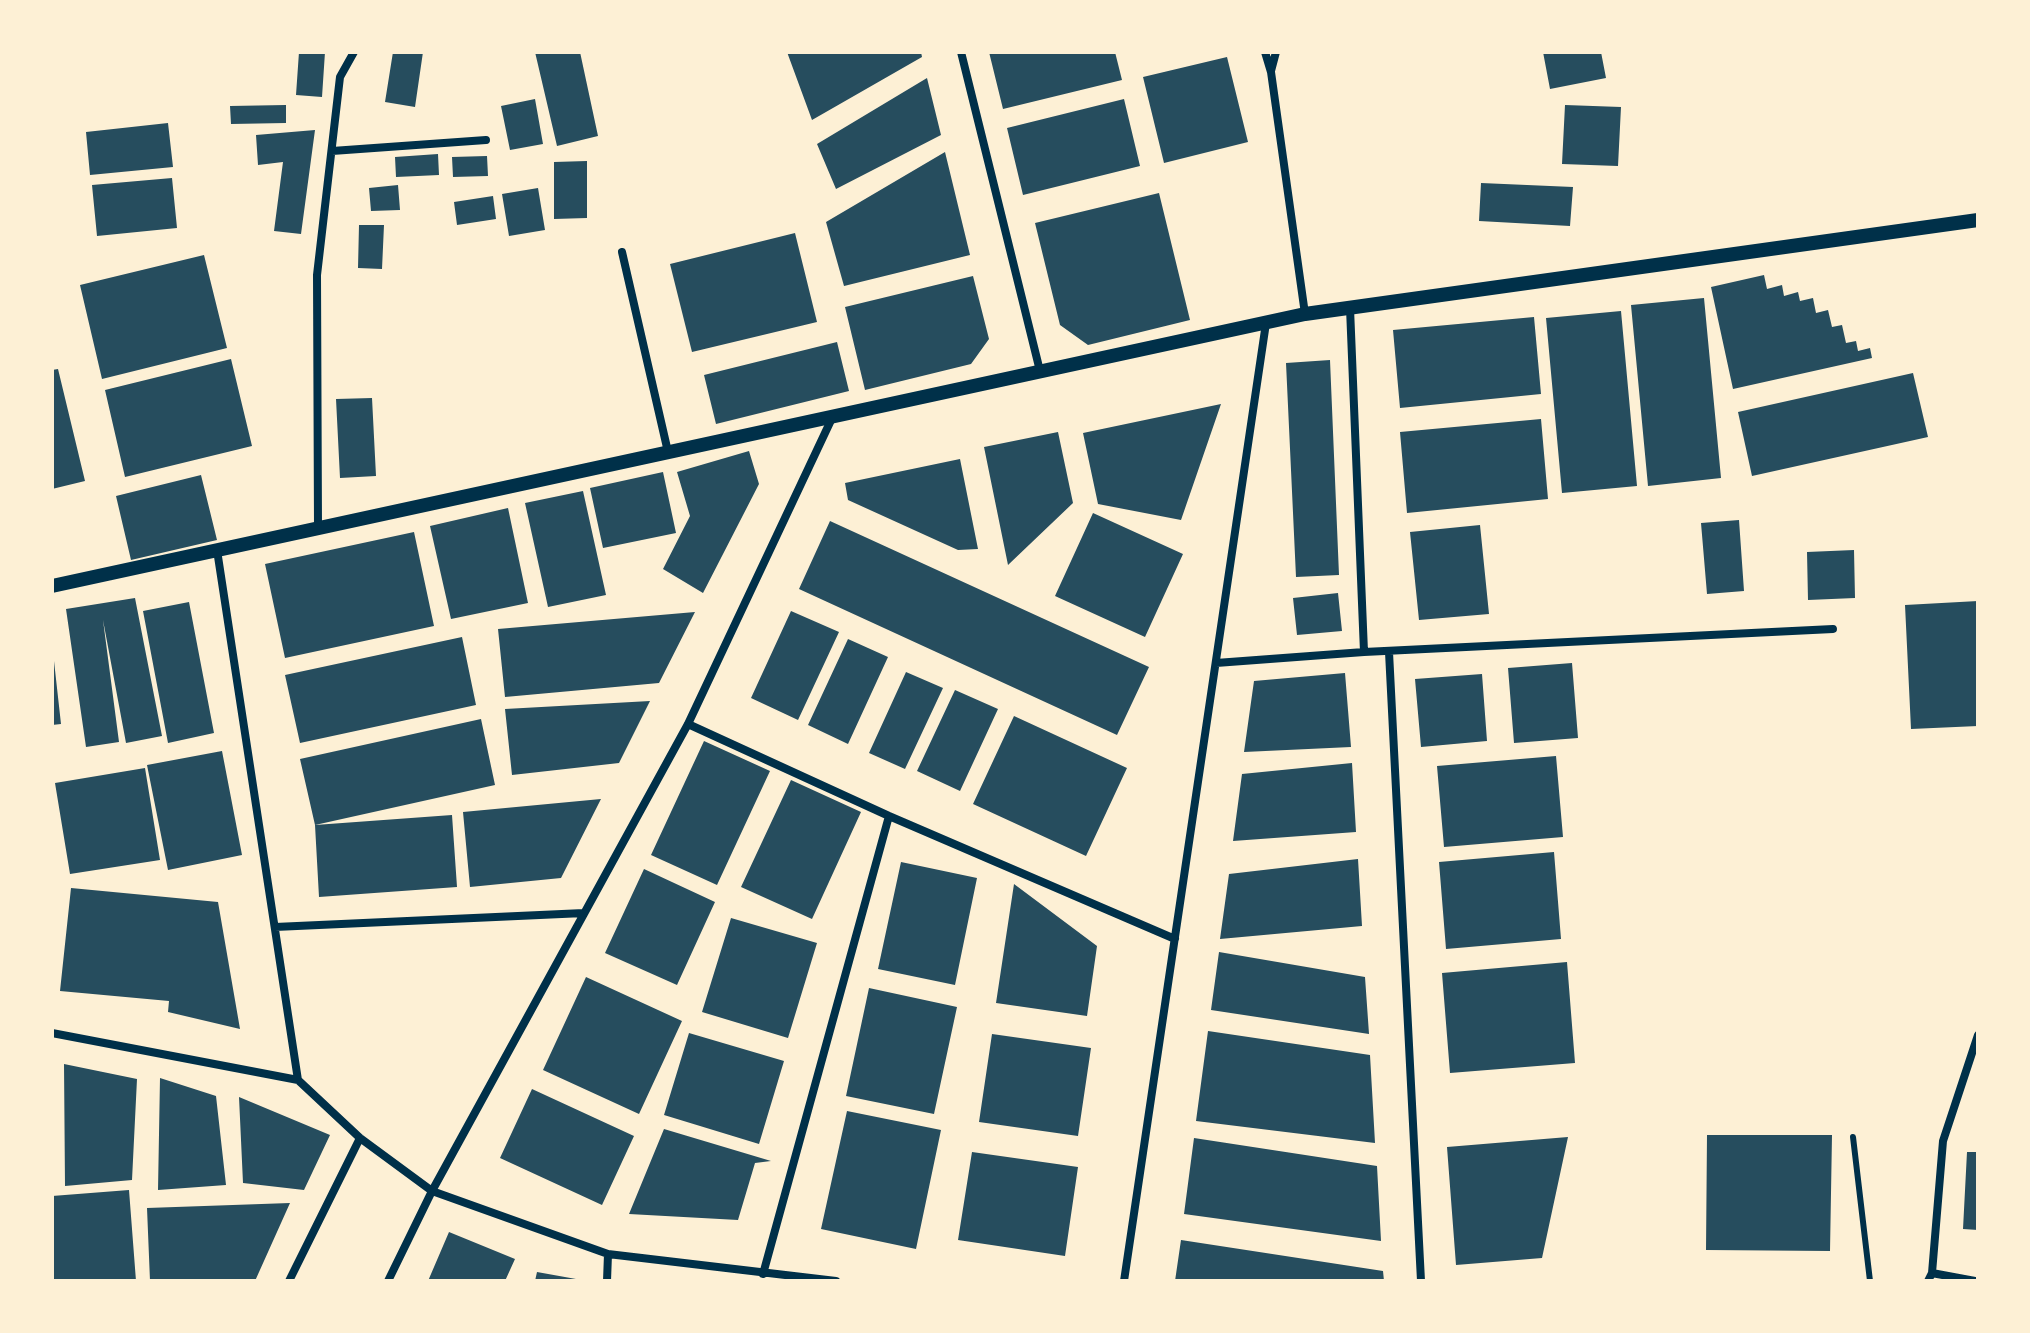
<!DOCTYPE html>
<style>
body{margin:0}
#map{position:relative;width:2030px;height:1333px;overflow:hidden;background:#fdf0d5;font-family:Manrope,sans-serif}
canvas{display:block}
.frame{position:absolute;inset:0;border:54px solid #fdf0d5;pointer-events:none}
</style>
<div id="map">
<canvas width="2030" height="1333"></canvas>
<div class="frame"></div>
</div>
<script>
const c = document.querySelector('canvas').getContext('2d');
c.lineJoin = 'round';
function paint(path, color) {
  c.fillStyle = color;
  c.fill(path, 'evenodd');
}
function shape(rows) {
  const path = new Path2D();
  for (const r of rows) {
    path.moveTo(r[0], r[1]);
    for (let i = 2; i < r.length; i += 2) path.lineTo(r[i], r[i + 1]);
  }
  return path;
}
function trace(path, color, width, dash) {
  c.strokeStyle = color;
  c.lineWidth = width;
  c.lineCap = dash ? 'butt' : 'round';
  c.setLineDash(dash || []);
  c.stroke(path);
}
paint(shape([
 [299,52,325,52,322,97,296,95],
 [393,52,423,52,415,107,385,102],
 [535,52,580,52,598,136,557,146],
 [787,52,921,52,922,57,812,120],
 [989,52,1115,52,1122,80,1003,109],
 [1543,52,1601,52,1606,78,1550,89],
 [1227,57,1248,142,1164,163,1143,77],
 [927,78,941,135,836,189,817,144],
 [535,99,543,144,510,150,501,106],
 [1124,99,1140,166,1023,195,1007,128],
 [286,105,286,123,231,124,230,106],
 [1565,105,1621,107,1618,166,1562,164],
 [168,123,173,167,90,175,86,132],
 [315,130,301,234,274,231,283,162,258,165,256,135],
 [945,152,970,255,844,286,826,222],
 [438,154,439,175,396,177,395,157],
 [487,156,488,176,453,177,452,157],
 [587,161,587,218,554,219,554,162],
 [172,178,177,228,97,236,92,185],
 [1481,183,1573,187,1570,226,1479,221],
 [398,185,400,210,371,211,369,188],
 [538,188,545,230,509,236,502,194],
 [1159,193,1190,320,1088,345,1060,325,1035,223],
 [493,196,496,219,457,225,454,202],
 [359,225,384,225,382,269,358,268],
 [795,233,817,322,692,352,670,264],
 [204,255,227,348,102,379,80,285],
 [1764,275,1767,289,1782,285,1784,296,1798,292,1800,301,1813,298,1816,313,1828,310,1832,327,1842,325,1846,343,1856,341,1858,351,1870,348,1872,358,1733,389,1711,287],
 [973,276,989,339,971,364,865,390,845,307],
 [1704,298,1721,478,1648,486,1631,305],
 [1621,311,1637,486,1562,493,1546,318],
 [1534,317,1541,394,1400,408,1393,330],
 [837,342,849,391,716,424,704,375],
 [231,359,252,446,125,477,105,390],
 [1330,360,1339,575,1296,577,1286,363],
 [58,369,85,481,52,489,52,370],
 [1913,373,1928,437,1752,476,1738,412],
 [372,398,376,476,340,478,336,399],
 [1221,404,1181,520,1098,504,1083,433],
 [1541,419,1548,499,1407,513,1400,432],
 [1058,432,1073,503,1008,565,984,447],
 [749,451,759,484,703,593,663,569,690,516,677,472],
 [960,459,978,549,958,550,848,500,845,483],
 [663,472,676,533,603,548,590,488],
 [201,475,217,540,131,560,116,496],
 [583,491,606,595,548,607,525,503],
 [508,508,528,603,451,619,430,526],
 [1093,513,1183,554,1145,637,1055,596],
 [1739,520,1744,591,1707,594,1701,523],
 [830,521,1149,667,1117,735,799,589],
 [1480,525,1489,614,1419,620,1410,532],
 [414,532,434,626,285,658,265,564],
 [1854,550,1855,598,1808,600,1807,552],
 [1338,593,1342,631,1297,635,1293,598],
 [135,598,162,736,126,743,103,620,119,742,86,747,66,609],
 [1978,601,1978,726,1911,729,1905,605],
 [189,602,214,733,168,743,143,611],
 [791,611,839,632,798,720,751,698],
 [695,612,659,683,505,697,498,629],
 [462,637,476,705,300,743,285,675],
 [848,639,888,657,848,744,808,725],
 [52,661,54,661,61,724,52,725],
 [1572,663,1578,738,1514,743,1508,668],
 [906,672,943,688,905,769,869,753],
 [1345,673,1351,747,1244,752,1254,681],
 [1482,674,1487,741,1421,747,1415,679],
 [955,690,998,709,960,791,917,771],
 [650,701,619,763,512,775,505,709],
 [1014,716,1127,768,1086,856,973,804],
 [481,719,495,785,315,825,300,759],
 [704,741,770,771,717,885,651,855],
 [222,751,242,855,168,870,147,765],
 [1556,756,1563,837,1444,847,1437,766],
 [1352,763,1356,832,1233,841,1242,774],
 [145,768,160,860,70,874,55,783],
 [791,780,861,812,812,919,741,887],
 [601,799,561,878,470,887,463,812],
 [452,815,457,887,319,897,315,825],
 [1554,852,1561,939,1446,949,1439,862],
 [1358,859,1362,926,1220,939,1229,874],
 [901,862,977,878,955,985,878,969],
 [644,869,715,902,677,985,605,953],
 [1014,884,1097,946,1087,1016,996,1003],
 [71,888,218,902,240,1029,168,1012,169,1001,60,991],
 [731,918,817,943,788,1038,702,1012],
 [1219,952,1365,977,1369,1034,1211,1010],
 [1567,962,1575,1063,1450,1073,1442,973],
 [586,977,682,1021,639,1114,543,1070],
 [869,988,957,1007,934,1114,846,1096],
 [1208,1031,1370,1055,1375,1143,1196,1121],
 [689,1033,784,1061,759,1144,664,1115],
 [992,1034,1091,1048,1078,1136,979,1122],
 [64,1064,137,1079,132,1180,65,1186],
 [160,1078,216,1096,226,1185,158,1190],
 [532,1089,634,1136,602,1205,500,1158],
 [239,1097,330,1135,304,1190,243,1183],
 [847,1111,941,1130,916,1249,821,1229],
 [664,1129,771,1161,755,1163,738,1220,629,1214],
 [1707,1135,1832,1135,1830,1251,1706,1250],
 [1568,1137,1542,1258,1456,1265,1447,1147],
 [1194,1138,1377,1166,1381,1241,1184,1214],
 [972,1152,1078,1167,1065,1256,958,1240],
 [1967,1152,1978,1152,1978,1230,1963,1229],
 [129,1190,136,1281,54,1281,52,1196],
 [290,1203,255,1281,150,1281,147,1208],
 [449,1232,515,1259,505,1281,428,1281],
 [1181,1240,1383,1271,1384,1281,1175,1281],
 [537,1272,576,1279,576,1281,535,1281]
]), '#264d5e');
trace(shape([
 [1853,1137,1870,1281]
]), '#003049', 6);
trace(shape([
 [961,52,1040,371],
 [1265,52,1271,72,1305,314],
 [1271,71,1276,52],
 [332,151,486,140],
 [622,252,668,452],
 [1350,308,1364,652],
 [318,528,317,275,340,77,354,52],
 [217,550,298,1080],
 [1389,652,1421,1281],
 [1216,663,1364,652,1833,629],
 [688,724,889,816,1175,939],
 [275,927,584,913],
 [52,1033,298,1080,360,1138,432,1191,608,1254,836,1281],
 [1932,1273,1975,1281],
 [763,1274,889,816],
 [289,1281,360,1138],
 [388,1281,432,1191,688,724,833,416],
 [607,1281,608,1254],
 [1124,1281,1266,323],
 [1928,1281,1932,1273,1943,1141,1978,1035]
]), '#003049', 8);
trace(shape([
 [52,586,1305,314,1978,220]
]), '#003049', 14);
</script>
